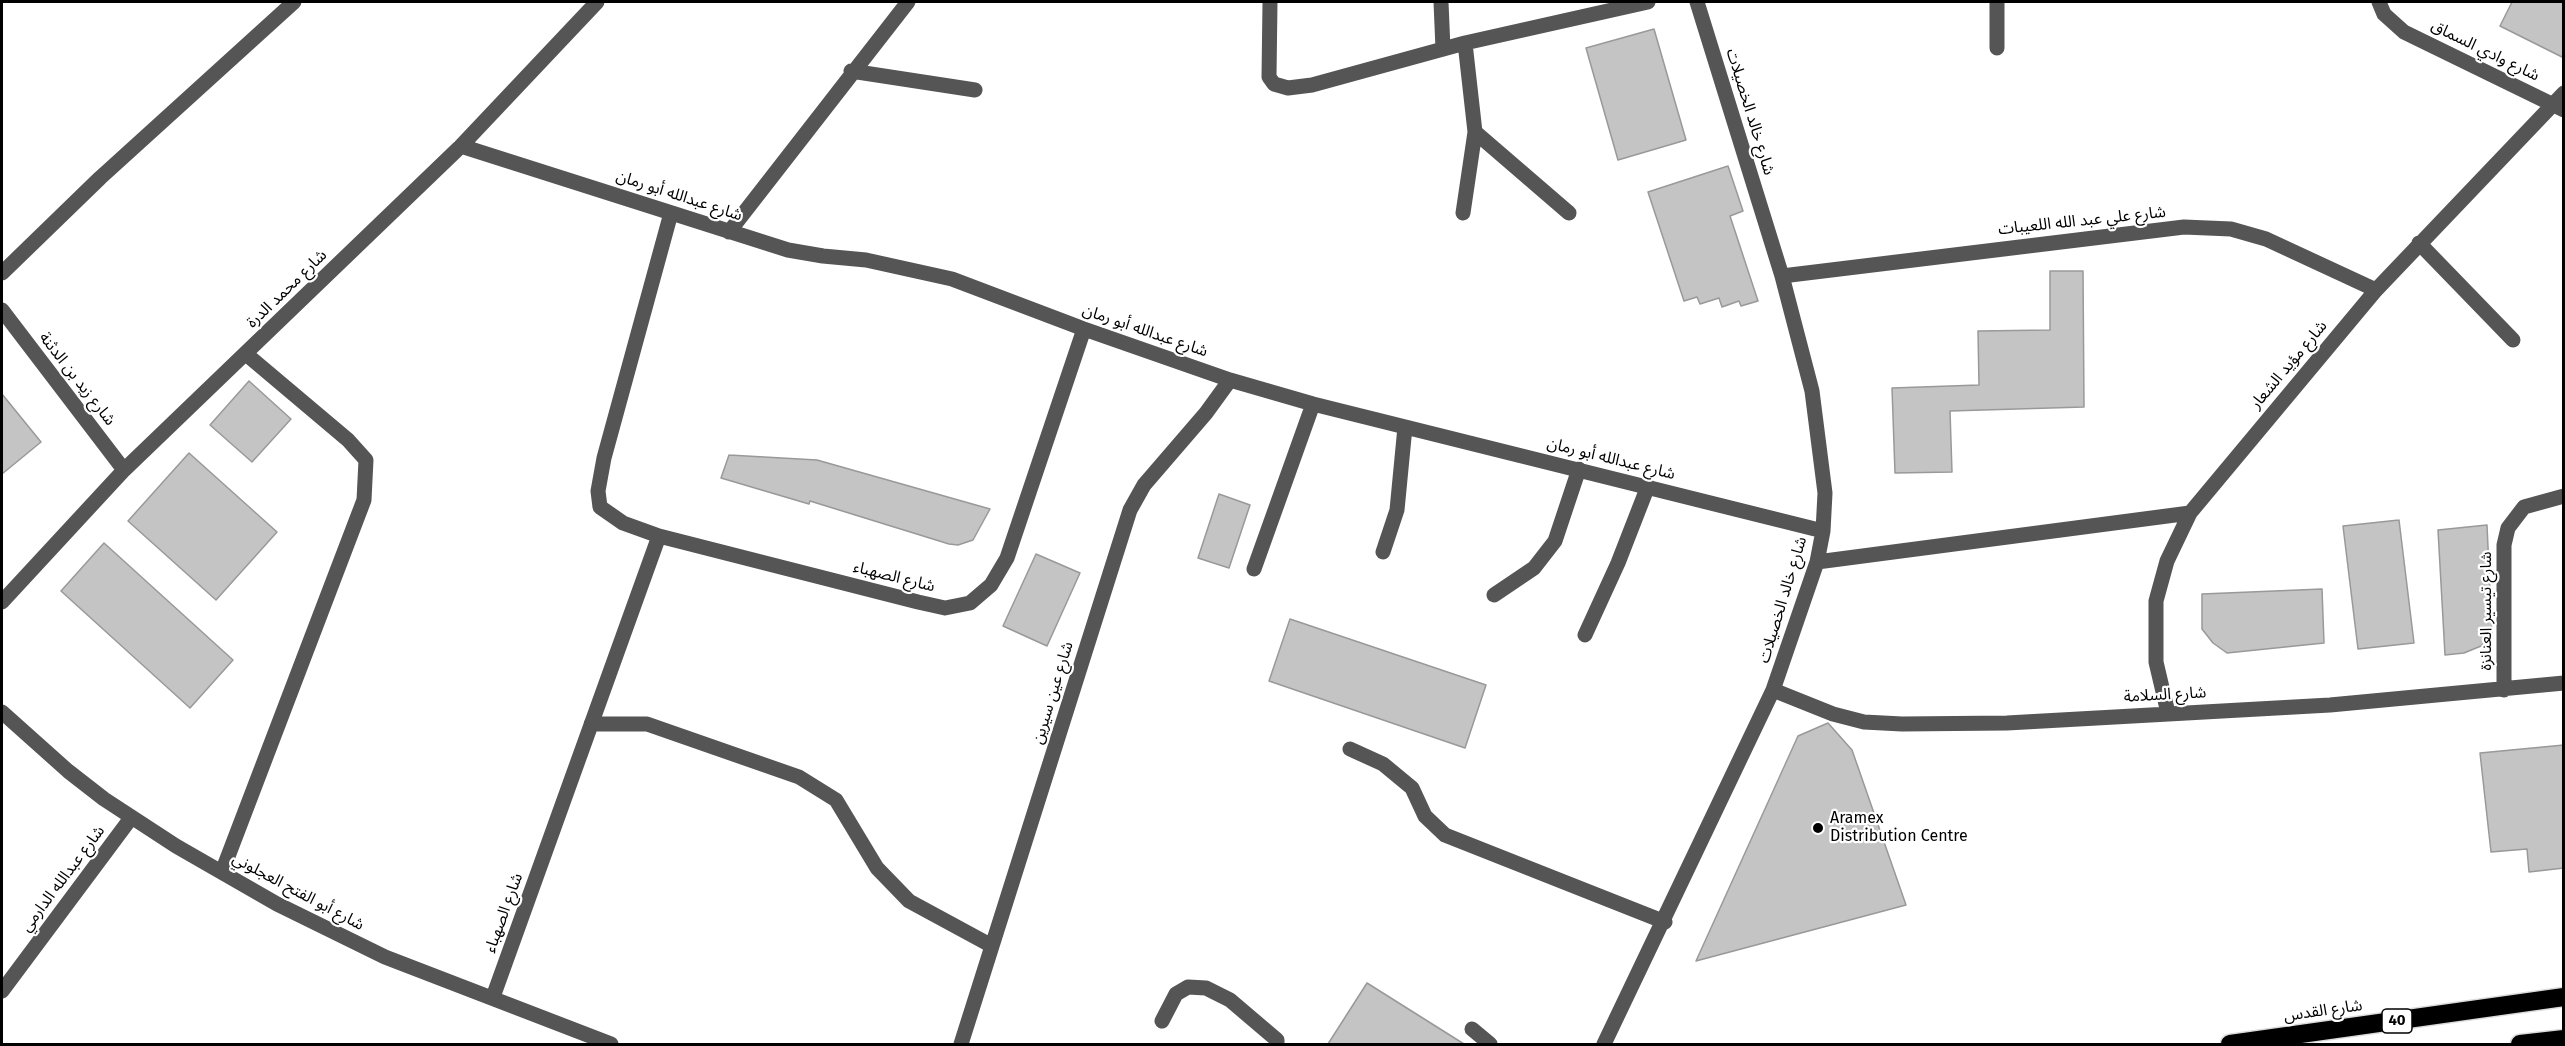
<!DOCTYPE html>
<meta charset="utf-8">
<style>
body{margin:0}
#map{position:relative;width:2565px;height:1046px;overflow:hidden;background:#fff;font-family:"Fira Sans",sans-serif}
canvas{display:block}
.frame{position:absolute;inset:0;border:3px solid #000;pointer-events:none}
</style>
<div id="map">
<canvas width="2565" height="1046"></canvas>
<div class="frame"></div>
</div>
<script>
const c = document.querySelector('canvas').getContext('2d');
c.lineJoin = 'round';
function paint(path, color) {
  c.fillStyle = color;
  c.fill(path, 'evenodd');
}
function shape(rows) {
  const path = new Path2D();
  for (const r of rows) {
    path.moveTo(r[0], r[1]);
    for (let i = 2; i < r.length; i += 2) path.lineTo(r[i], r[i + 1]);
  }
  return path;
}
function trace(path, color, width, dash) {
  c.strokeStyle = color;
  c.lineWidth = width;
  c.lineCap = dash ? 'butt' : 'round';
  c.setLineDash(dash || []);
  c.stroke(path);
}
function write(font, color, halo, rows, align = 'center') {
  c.font = font + ' "Fira Sans","Noto Sans Arabic",sans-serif';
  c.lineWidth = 4.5;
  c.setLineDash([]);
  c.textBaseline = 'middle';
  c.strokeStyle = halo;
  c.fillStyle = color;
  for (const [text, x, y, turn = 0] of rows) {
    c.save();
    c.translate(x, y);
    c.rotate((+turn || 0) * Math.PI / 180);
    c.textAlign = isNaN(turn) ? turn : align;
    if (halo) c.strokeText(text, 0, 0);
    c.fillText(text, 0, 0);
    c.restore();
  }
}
const building = shape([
 [2512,2,2564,2,2564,58,2500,26,2512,2],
 [1654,29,1686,140,1618,160,1586,48,1654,29],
 [1728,166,1743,211,1730,216,1758,301,1741,306,1739,301,1722,307,1719,298,1700,304,1697,297,1684,301,1648,192,1728,166],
 [2050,271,2083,271,2084,407,1950,411,1952,472,1895,473,1892,388,1979,385,1978,331,2050,330,2050,271],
 [249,381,291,419,252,462,210,425,249,381],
 [2,394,41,442,2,474,2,394],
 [189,453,277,532,216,600,128,521,189,453],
 [729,455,817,460,990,509,973,540,958,545,949,544,810,501,809,504,721,478,729,455],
 [1219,494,1250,505,1229,568,1198,558,1219,494],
 [2399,520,2414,643,2358,649,2343,526,2399,520],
 [2487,525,2492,634,2481,646,2464,653,2445,655,2438,530,2487,525],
 [104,543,233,660,190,708,61,591,104,543],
 [1036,554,1080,573,1047,646,1003,626,1036,554],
 [2322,589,2324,643,2227,653,2213,643,2202,629,2202,594,2322,589],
 [1290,619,1486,685,1465,748,1269,681,1290,619],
 [1828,723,1852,750,1906,905,1696,961,1798,736,1828,723],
 [2564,745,2564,868,2529,872,2527,849,2491,852,2480,753,2564,745],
 [1367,983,1464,1044,1328,1044,1367,983]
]);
paint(building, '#c4c4c4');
trace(building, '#999', 1.5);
const highway = shape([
 [2230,1044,2564,997],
 [2520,1044,2564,1039]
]);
trace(highway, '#dbdbdb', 21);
trace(shape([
 [1270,2,1269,77,1274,84,1288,88,1312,85,1465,43,1648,2],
 [1441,2,1443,49],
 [1997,2,1997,48],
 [2379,2,2384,14,2404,32,2564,110],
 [851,71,975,90],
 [1475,132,1569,213],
 [461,146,788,250,823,256,866,260,952,279,1084,329,1230,380,1313,404,1823,531],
 [671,213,604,458,598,491,600,507,623,523,659,536,918,602,945,608,970,603,991,585,1007,558,1084,329],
 [1463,213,1475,132,1465,43],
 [729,232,908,2],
 [2419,243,2513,340],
 [2,273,100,178,294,2],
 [1782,276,2184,227,2231,229,2266,239,2376,290],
 [2,310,124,470],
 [1383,552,1397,510,1405,427],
 [1817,562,2190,513],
 [1254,569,1313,404],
 [1494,595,1534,568,1555,541,1579,469],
 [2,602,124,470,461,146,597,2],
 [1585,635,1618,563,1648,486],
 [1773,690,1833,714,1864,722,1902,724,2007,723,2330,705,2564,683],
 [2504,690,2504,545,2508,528,2524,507,2564,496],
 [2,712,68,771,104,799,176,846,277,904,385,957,611,1044],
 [2168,713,2156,662,2156,601,2167,561,2190,513,2376,290,2564,93],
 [591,724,647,724,799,777,836,800,877,868,909,901,992,946],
 [1350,749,1383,764,1412,788,1425,816,1445,835,1665,922],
 [222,872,364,500,366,460,348,440,246,354],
 [2,991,131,818],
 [493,997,659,536],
 [1162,1021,1176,994,1188,987,1206,988,1230,1000,1277,1040,1277,1044],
 [1472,1029,1490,1044],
 [961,1044,1130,510,1144,485,1206,413,1230,380],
 [1604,1044,1773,690,1817,562,1823,531,1825,493,1812,391,1782,276,1697,2]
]), '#555', 15);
trace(highway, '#000', 18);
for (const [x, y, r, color] of [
 [1818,828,6,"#000"]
]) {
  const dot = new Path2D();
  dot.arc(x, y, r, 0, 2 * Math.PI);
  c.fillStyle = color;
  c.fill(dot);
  trace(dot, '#fff', 2);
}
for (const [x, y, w] of [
 [2397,1021,30]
]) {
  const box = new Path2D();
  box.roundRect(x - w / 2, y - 12, w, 24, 4.5);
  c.fillStyle = '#fff';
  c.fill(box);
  trace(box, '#000', 1.5);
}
write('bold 15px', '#000', null, [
 ["40",2397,1021]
]);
write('16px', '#000', '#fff', [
 ["شارع وادي السماق",2485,51,26],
 ["شارع خالد الخصيلات",1750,112,73],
 ["شارع عبدالله أبو رمان",679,196,18],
 ["شارع علي عبد الله اللعيبات",2082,221,-6],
 ["شارع محمد الدرة",287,289,-44],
 ["شارع عبدالله أبو رمان",1145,331,19],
 ["شارع مؤيد الشعار",2289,365,-50],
 ["شارع زيد بن الدثنة",77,379,52],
 ["شارع عبدالله أبو رمان",1611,459,14],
 ["شارع الصهباء",894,577,14],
 ["شارع خالد الخصيلات",1783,600,-73],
 ["شارع تيسير العنانزة",2487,611,-90],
 ["شارع عين سيرين",1053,693,-73],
 ["شارع السلامة",2165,695,-3],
 ["شارع عبدالله الدارمي",63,879,-53],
 ["شارع أبو الفتح العجلوني",298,892,28],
 ["شارع الصهباء",504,913,-70],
 ["شارع القدس",2323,1011,-8]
]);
write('16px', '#000', '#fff', [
 ["Aramex",1830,819],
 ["Distribution Centre",1830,837]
], 'left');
</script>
